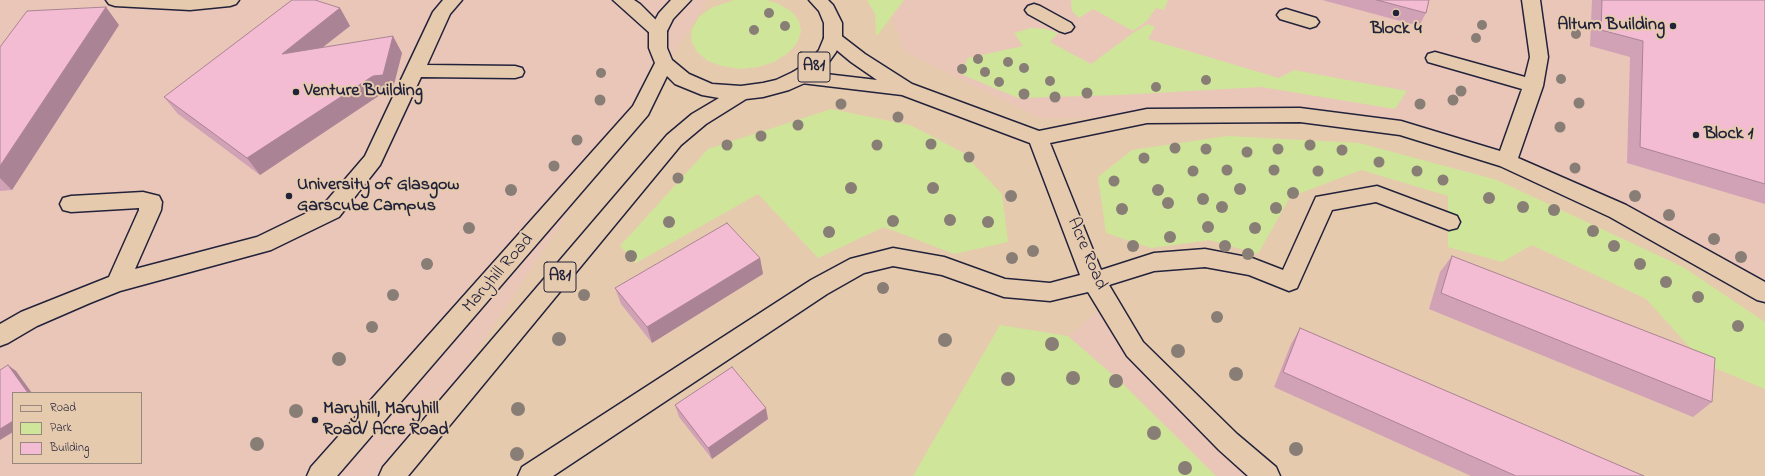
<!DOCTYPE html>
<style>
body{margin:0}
#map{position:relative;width:1765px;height:476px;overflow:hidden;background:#e6caae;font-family:"Indie Flower",sans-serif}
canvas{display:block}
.legend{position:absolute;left:12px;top:392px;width:130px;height:72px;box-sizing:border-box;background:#e6caae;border:1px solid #988780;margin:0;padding:5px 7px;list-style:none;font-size:12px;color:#22223b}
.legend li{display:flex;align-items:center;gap:8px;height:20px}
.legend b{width:20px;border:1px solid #988780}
</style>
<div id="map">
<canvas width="1765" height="476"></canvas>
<ul class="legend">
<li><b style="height:5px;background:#e6caae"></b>Road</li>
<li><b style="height:11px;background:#cfe59a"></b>Park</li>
<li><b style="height:11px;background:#f3bcd3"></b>Building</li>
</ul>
</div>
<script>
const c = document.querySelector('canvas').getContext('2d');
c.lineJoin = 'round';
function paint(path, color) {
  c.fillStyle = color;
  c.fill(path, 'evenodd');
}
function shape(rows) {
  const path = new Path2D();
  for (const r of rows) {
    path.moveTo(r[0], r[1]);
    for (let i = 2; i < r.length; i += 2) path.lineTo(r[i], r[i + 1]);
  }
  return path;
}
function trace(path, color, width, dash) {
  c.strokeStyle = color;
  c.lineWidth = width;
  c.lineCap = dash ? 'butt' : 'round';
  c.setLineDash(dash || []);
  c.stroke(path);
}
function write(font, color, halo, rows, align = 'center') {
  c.font = font + ' "Indie Flower",sans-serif';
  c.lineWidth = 4;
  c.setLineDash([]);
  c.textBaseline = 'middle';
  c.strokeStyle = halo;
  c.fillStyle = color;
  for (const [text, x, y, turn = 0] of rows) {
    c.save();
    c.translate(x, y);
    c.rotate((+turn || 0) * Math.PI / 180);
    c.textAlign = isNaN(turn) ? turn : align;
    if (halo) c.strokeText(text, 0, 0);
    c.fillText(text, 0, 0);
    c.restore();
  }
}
paint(shape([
 [0,0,708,0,406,459,413,476,0,476],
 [13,393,141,393,141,463,13,463],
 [885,0,1765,0,1765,294,1486,147,1281,112,1042,119,905,52],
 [1107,302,1135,349,1267,476,916,476]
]), '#eac6b9');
paint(shape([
 [734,0,767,0,779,4,792,12,799,21,801,32,797,43,788,53,774,62,758,67,740,69,722,66,708,61,697,52,691,41,692,29,699,17,711,8],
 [867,0,904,0,877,36,876,34,875,14],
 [1071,0,1168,0,1164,10,1156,8,1147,21,1133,31,1093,9,1079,18,1072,11],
 [1148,24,1155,27,1148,39,1279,78,1294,70,1407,91,1395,109,1261,87,1120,95,1018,98,961,74,968,58,1023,46,1014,33,1031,28,1046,29,1058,33,1050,42,1091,64,1133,33],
 [831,109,910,125,962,152,1002,194,1008,242,954,254,884,227,818,258,758,194,636,263,620,246,708,149],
 [1227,136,1359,143,1497,180,1683,267,1765,322,1765,389,1705,364,1646,299,1532,245,1502,262,1448,247,1448,196,1361,170,1290,197,1258,254,1210,240,1151,248,1106,233,1098,177,1132,150],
 [1000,325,1068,336,1121,382,1216,476,913,476]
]), '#cfe59a');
const minor = shape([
 [106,0,239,0,236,4,230,6,190,10,115,6,109,4,106,0],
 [443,0,462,0,450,14,427,65,515,66,522,68,524,72,522,76,515,78,421,77,380,165,339,217,271,250,120,291,90,303,37,326,8,343,0,346,0,324,21,312,109,277,139,210,139,208,71,212,63,210,60,204,63,198,71,196,143,192,159,196,162,202,161,210,135,269,257,237,323,205,365,156,433,12,443,0],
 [613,0,634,0,640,4,667,31,664,35,658,37,652,35,613,0],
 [1522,0,1540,0,1548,57,1543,86,1518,158,1626,205,1765,282,1765,302,1757,300,1610,217,1500,166,1400,135,1300,122,1147,123,1050,143,1101,270,1154,253,1205,249,1252,258,1283,270,1316,197,1377,186,1457,216,1460,222,1457,228,1449,230,1376,202,1332,210,1297,288,1289,291,1249,275,1205,267,1154,271,1109,285,1143,342,1237,434,1276,467,1280,476,1248,476,1219,450,1127,356,1088,292,1050,301,1004,297,942,275,893,266,864,273,827,294,553,476,518,476,522,467,811,280,850,259,893,248,944,257,1005,279,1050,283,1080,275,1030,143,902,95,793,82,790,77,793,72,800,71,877,80,851,62,827,42,824,38,827,34,833,32,839,34,865,54,912,84,1039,131,1147,109,1300,108,1401,121,1500,151,1522,89,1428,62,1426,58,1428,54,1435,52,1525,77,1530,57,1522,0],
 [1034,4,1040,6,1071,23,1074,27,1071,31,1065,33,1059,31,1028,14,1025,10,1028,6,1034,4],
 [1286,9,1316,18,1319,22,1316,26,1310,28,1280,19,1277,15,1280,11,1286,9]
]);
const major = shape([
 [671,0,691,0,673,19,667,31,667,48,672,60,689,74,712,84,741,86,763,83,776,80,793,72,809,62,819,50,824,38,824,23,819,11,809,0,828,0,833,5,842,23,842,38,836,52,823,70,807,82,789,90,763,97,746,99,706,124,681,145,408,476,379,476,383,467,667,135,692,114,719,98,702,95,675,84,667,76,648,115,337,476,307,476,311,467,633,106,655,63,649,48,649,31,659,13,671,0]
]);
trace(minor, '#22223b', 3);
trace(major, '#22223b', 3);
paint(minor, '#e6caae');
paint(major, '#e6caae');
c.fillStyle = '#887e76';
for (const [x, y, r] of [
 [769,13,5],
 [1565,21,5],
 [1482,25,5],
 [785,26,5],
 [754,30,5],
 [1576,34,5],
 [1476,38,5],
 [978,59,5],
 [1008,62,5],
 [1024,68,5],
 [962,69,5],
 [985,72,5],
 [601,73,5],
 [1561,79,5],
 [1206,80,5],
 [1050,81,5],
 [999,82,5],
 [1156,87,5],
 [1461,91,5.5],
 [1087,93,5.5],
 [1024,94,5.5],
 [1055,97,5.5],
 [600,100,5.5],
 [1453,100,5.5],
 [1579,103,5.5],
 [841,104,5.5],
 [1420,104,5.5],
 [898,117,5.5],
 [798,125,5.5],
 [1560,127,5.5],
 [761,136,5.5],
 [577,140,5.5],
 [931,144,5.5],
 [727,145,5.5],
 [877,145,5.5],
 [1310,145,5.5],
 [1175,148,5.5],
 [1206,149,5.5],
 [1278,149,5.5],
 [1342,150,5.5],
 [1247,152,5.5],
 [969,157,5.5],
 [1144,158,5.5],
 [1379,162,5.5],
 [554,166,5.5],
 [1575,168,5.5],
 [1227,170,5.5],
 [1274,170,5.5],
 [1193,171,5.5],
 [1318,171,5.5],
 [1417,171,5.5],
 [678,178,5.5],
 [1443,180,5.5],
 [1114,181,5.5],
 [851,188,6],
 [933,188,6],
 [1240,189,6],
 [511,190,6],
 [1158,190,6],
 [1293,193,6],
 [1011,196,6],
 [1635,196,6],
 [1489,198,6],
 [1203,199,6],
 [1168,203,6],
 [1222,207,6],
 [1523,207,6],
 [1276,208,6],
 [1122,209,6],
 [1554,210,6],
 [1669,215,6],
 [950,220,6],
 [893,221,6],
 [669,222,6],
 [988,222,6],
 [1208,227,6],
 [469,228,6],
 [1255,228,6],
 [1593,231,6],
 [829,232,6],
 [1170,237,6],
 [1714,239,6],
 [1133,246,6],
 [1225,246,6],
 [1614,246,6],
 [1033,251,6],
 [1248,254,6],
 [631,256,6],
 [1741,257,6],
 [1012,258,6],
 [427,264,6],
 [1640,264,6],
 [1666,282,6],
 [883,288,6],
 [393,295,6],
 [584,295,6],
 [1698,297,6],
 [1217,317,6],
 [1738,326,6],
 [372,327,6],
 [559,339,7],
 [945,340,7],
 [1052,344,7],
 [1178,351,7],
 [339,359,7],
 [1236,374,7],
 [1073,378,7],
 [1008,379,7],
 [1116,381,7],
 [518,409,7],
 [296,411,7],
 [1154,433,7],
 [257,444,7],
 [1296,449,7],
 [517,454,7],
 [1185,468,7]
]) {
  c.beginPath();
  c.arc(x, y, r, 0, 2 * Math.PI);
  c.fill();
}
paint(shape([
 [1322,0,1429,0,1426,13,1419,26],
 [1592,0,1765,0,1765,204,1627,163,1630,57,1590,46],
 [340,8,350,26,322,48,402,53,392,92,383,93,260,175,178,114,164,97],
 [119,25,12,190,0,191,0,47],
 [1452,256,1712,402,1693,417,1429,309,1440,272],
 [760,258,763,274,652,343,621,304,615,288],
 [1300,328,1644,476,1471,476,1274,387,1291,344],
 [675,405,768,419,712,459,679,417]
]), '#d1a2b5');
paint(shape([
 [106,7,119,25,12,190,0,178,0,166],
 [340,8,350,26,292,71,282,54],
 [393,36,402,53,392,92,383,93,260,175,247,158],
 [760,258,763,274,652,343,647,327],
 [8,365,16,371,32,393,28,393],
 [766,408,768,419,712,459,708,448],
 [13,421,13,432,0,440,0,429]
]), '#aa8494');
const building = shape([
 [292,0,315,0,340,8,282,54,393,36,383,75,373,76,247,158,164,97,292,0],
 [1377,0,1429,0,1426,13,1377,0],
 [1602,0,1765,0,1765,184,1640,147,1643,41,1601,30,1602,0],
 [106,7,0,166,0,47,27,11,106,7],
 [727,223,760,258,647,327,615,288,727,223],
 [1452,256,1715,358,1712,402,1441,293,1452,256],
 [1300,328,1644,476,1516,476,1283,372,1300,328],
 [8,365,28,393,13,393,13,421,0,429,0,370,8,365],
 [732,367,766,408,708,448,675,405,732,367]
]);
paint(building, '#f3bcd3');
trace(building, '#aa8494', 1);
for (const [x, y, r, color] of [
 [1396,13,4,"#22223b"],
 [1673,26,4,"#22223b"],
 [296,92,4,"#22223b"],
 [1696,135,4,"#22223b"],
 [289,196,4,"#22223b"],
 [315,420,4,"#22223b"]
]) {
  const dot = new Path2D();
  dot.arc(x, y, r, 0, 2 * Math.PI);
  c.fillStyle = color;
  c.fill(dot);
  trace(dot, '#e6caae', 1.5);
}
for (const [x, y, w] of [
 [814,67,32],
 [560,277,32]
]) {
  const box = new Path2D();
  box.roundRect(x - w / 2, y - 15, w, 30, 3);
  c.fillStyle = '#e6caae';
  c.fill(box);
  trace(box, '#22223b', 1);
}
write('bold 17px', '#22223b', null, [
 ["A81",814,67],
 ["A81",560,277]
]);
write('bold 18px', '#22223b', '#e6caae', [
 ["Altum Building",1665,26,"right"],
 ["Block 4",1396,30,"center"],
 ["Venture Building",304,92],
 ["Block 1",1704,135],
 ["University of Glasgow",297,186],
 ["Garscube Campus",297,207],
 ["Maryhill, Maryhill",323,410],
 ["Road/ Acre Road",323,431]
], 'left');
write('18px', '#22223b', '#e6caae', [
 ["Acre Road",1086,254,67],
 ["Maryhill Road",499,274,-49]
]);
</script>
